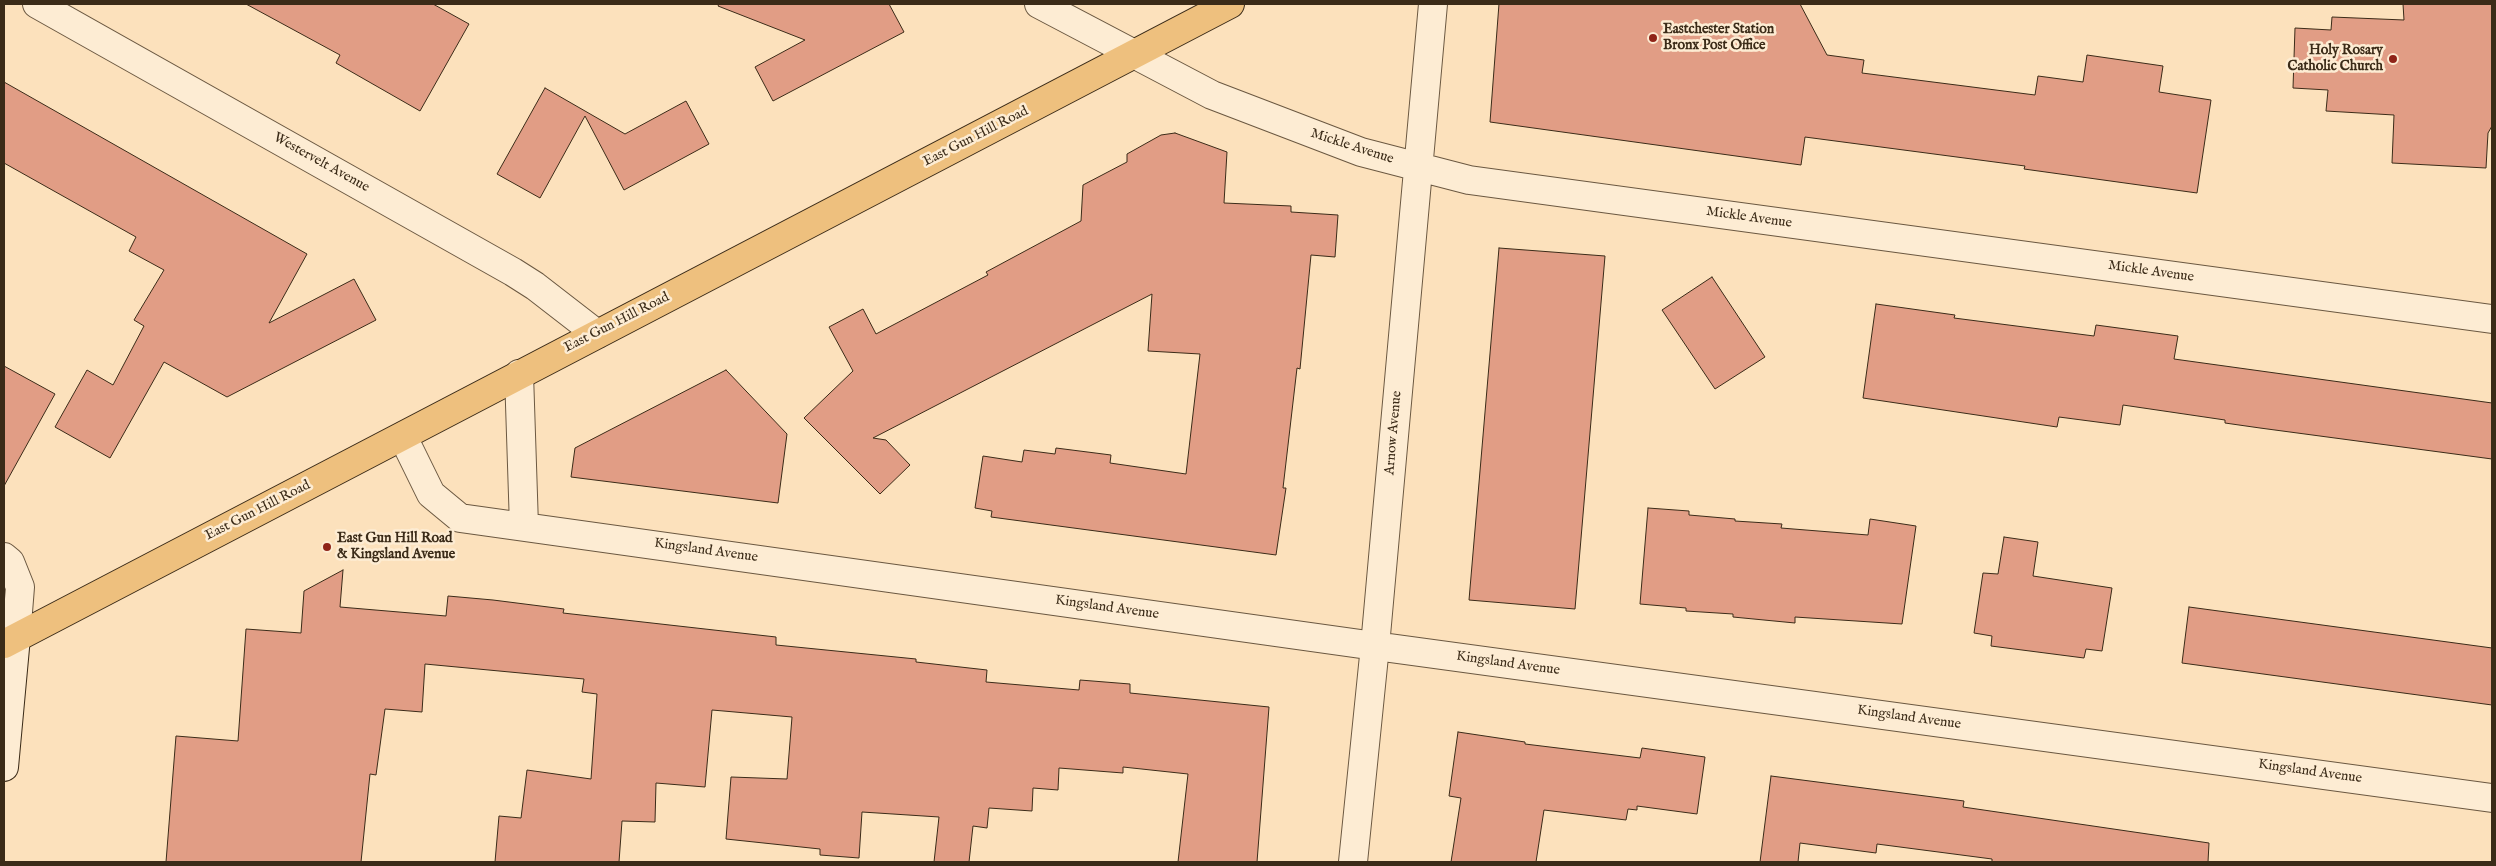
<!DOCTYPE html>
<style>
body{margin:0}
#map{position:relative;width:2496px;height:866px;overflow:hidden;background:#fce1bc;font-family:"IM FELL English",serif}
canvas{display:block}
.frame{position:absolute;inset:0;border:5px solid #3b2b18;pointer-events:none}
</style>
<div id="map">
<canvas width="2496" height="866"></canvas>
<div class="frame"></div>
</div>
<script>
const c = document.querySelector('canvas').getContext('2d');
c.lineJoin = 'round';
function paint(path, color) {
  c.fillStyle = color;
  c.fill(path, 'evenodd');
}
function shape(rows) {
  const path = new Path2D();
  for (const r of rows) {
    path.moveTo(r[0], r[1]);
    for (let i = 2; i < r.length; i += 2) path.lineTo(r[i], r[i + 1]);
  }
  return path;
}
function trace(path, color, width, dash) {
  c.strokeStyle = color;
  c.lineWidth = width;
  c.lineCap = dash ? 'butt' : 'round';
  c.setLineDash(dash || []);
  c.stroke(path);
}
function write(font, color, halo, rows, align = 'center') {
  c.font = font + ' "IM FELL English",serif';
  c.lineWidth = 5;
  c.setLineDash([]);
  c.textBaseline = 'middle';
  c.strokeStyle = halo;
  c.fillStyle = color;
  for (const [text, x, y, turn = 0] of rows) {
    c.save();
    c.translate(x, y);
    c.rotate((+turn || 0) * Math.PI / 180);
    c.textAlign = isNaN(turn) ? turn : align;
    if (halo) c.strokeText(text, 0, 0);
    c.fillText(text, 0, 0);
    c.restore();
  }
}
const building = shape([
 [246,4,433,4,469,24,420,111,336,63,340,55,246,4],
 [719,4,889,4,904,32,773,101,755,67,805,40,718,6,719,4],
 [1499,4,1800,4,1827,55,1864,60,1862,73,2035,95,2038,76,2083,82,2087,55,2163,66,2159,92,2211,100,2197,193,2024,169,2025,166,1805,137,1801,165,1490,122,1499,4],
 [2403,4,2492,4,2492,126,2488,133,2486,168,2392,163,2394,115,2326,111,2328,90,2293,88,2295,28,2331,30,2332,17,2404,20,2403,4],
 [4,82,307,254,269,323,354,279,376,320,227,397,164,362,110,458,55,427,87,370,113,385,144,326,134,320,164,270,129,251,136,237,4,163,4,82],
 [545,88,625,134,686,101,709,144,624,190,585,116,540,198,497,174,545,88],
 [1175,133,1227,152,1224,203,1291,206,1291,212,1338,215,1335,257,1311,255,1300,369,1297,368,1283,488,1286,488,1276,555,991,517,992,511,975,508,983,456,1022,462,1024,450,1055,454,1056,448,1111,455,1110,463,1186,474,1200,354,1148,351,1152,294,873,438,886,440,910,465,880,494,804,418,853,371,829,327,863,309,876,334,988,275,986,272,1081,221,1083,185,1127,162,1127,154,1161,135,1175,133],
 [1499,248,1605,256,1575,609,1469,600,1499,248],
 [1712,277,1765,357,1715,389,1662,310,1712,277],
 [1876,304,1955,315,1954,318,2094,336,2096,325,2178,336,2174,359,2492,403,2492,459,2260,428,2225,423,2225,420,2123,405,2120,425,2059,417,2057,427,1863,398,1876,304],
 [4,366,55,394,4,486,4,366],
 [726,370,787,434,778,503,571,477,575,448,726,370],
 [1648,508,1689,511,1689,515,1735,519,1735,521,1782,524,1781,528,1868,535,1870,519,1916,526,1902,624,1795,617,1795,623,1733,617,1733,614,1686,611,1686,608,1640,604,1648,508],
 [2004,537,2038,542,2033,576,2112,588,2102,651,2086,649,2084,658,1991,646,1992,636,1974,633,1983,573,1998,574,2004,537],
 [343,570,340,607,446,616,448,596,493,600,564,609,563,613,776,637,776,645,916,659,916,662,987,670,986,682,1079,690,1080,680,1130,684,1130,693,1269,707,1257,862,1178,862,1188,774,1123,767,1123,773,1059,768,1058,790,1033,788,1032,811,989,808,987,828,973,826,969,862,934,862,939,817,862,812,859,858,820,855,820,849,726,839,731,777,787,779,792,717,712,710,705,787,656,783,655,822,622,821,619,862,495,862,499,816,521,818,527,770,591,779,597,694,582,692,584,679,425,664,422,712,385,709,376,775,370,774,361,862,166,862,176,736,238,741,246,629,301,633,304,591,343,570],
 [2189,607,2492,648,2492,705,2182,663,2189,607],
 [1458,732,1525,742,1525,744,1640,758,1642,748,1705,757,1697,814,1637,806,1637,810,1628,809,1626,820,1544,810,1536,862,1451,862,1461,798,1449,796,1458,732],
 [1771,776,1964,801,1963,807,2209,843,2208,862,1992,862,1992,859,1877,844,1876,853,1800,843,1798,862,1760,862,1771,776]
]);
paint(building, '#e19d85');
trace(building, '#3b2b18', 1);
const minor = shape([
 [37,4,513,272,535,286,597,334],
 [1039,4,1212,95,1361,152,1469,180,2492,319],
 [519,374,524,526],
 [403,437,431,494,460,518,1375,646,2492,798],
 [4,557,10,562,20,587,16,637],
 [1353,862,1375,646,1433,4]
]);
const secondary = shape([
 [4,767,16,637]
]);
const primary = shape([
 [4,644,1230,4]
]);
trace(minor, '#6b5841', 30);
trace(secondary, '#3b2b18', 30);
trace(primary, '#3b2b18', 30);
trace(minor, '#fdecd3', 28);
trace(secondary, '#fdecd3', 28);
trace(primary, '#eec07e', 28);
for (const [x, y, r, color] of [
 [1653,38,5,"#8f2418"],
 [2393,59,5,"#8f2418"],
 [327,547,5,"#8f2418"]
]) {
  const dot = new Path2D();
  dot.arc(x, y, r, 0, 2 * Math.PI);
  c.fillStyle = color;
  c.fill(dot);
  trace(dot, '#fdecd3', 2);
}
write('bold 14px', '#3b2b18', '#fdecd3', [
 ["Eastchester Station",1663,30],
 ["Bronx Post Office",1663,46],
 ["Holy Rosary",2383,51,"right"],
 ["Catholic Church",2383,67,"right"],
 ["East Gun Hill Road",337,539],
 ["& Kingsland Avenue",337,555]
], 'left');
write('14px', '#3b2b18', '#fdecd3', [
 ["East Gun Hill Road",976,137,-27],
 ["Mickle Avenue",1352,147,18],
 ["Westervelt Avenue",321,163,29],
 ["Mickle Avenue",1749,218,8],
 ["Mickle Avenue",2151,272,8],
 ["East Gun Hill Road",617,323,-27],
 ["Arnow Avenue",1394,433,-85],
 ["East Gun Hill Road",258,511,-27],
 ["Kingsland Avenue",706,551,8],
 ["Kingsland Avenue",1107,608,8],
 ["Kingsland Avenue",1508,664,8],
 ["Kingsland Avenue",1909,718,8],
 ["Kingsland Avenue",2310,772,8]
]);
</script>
